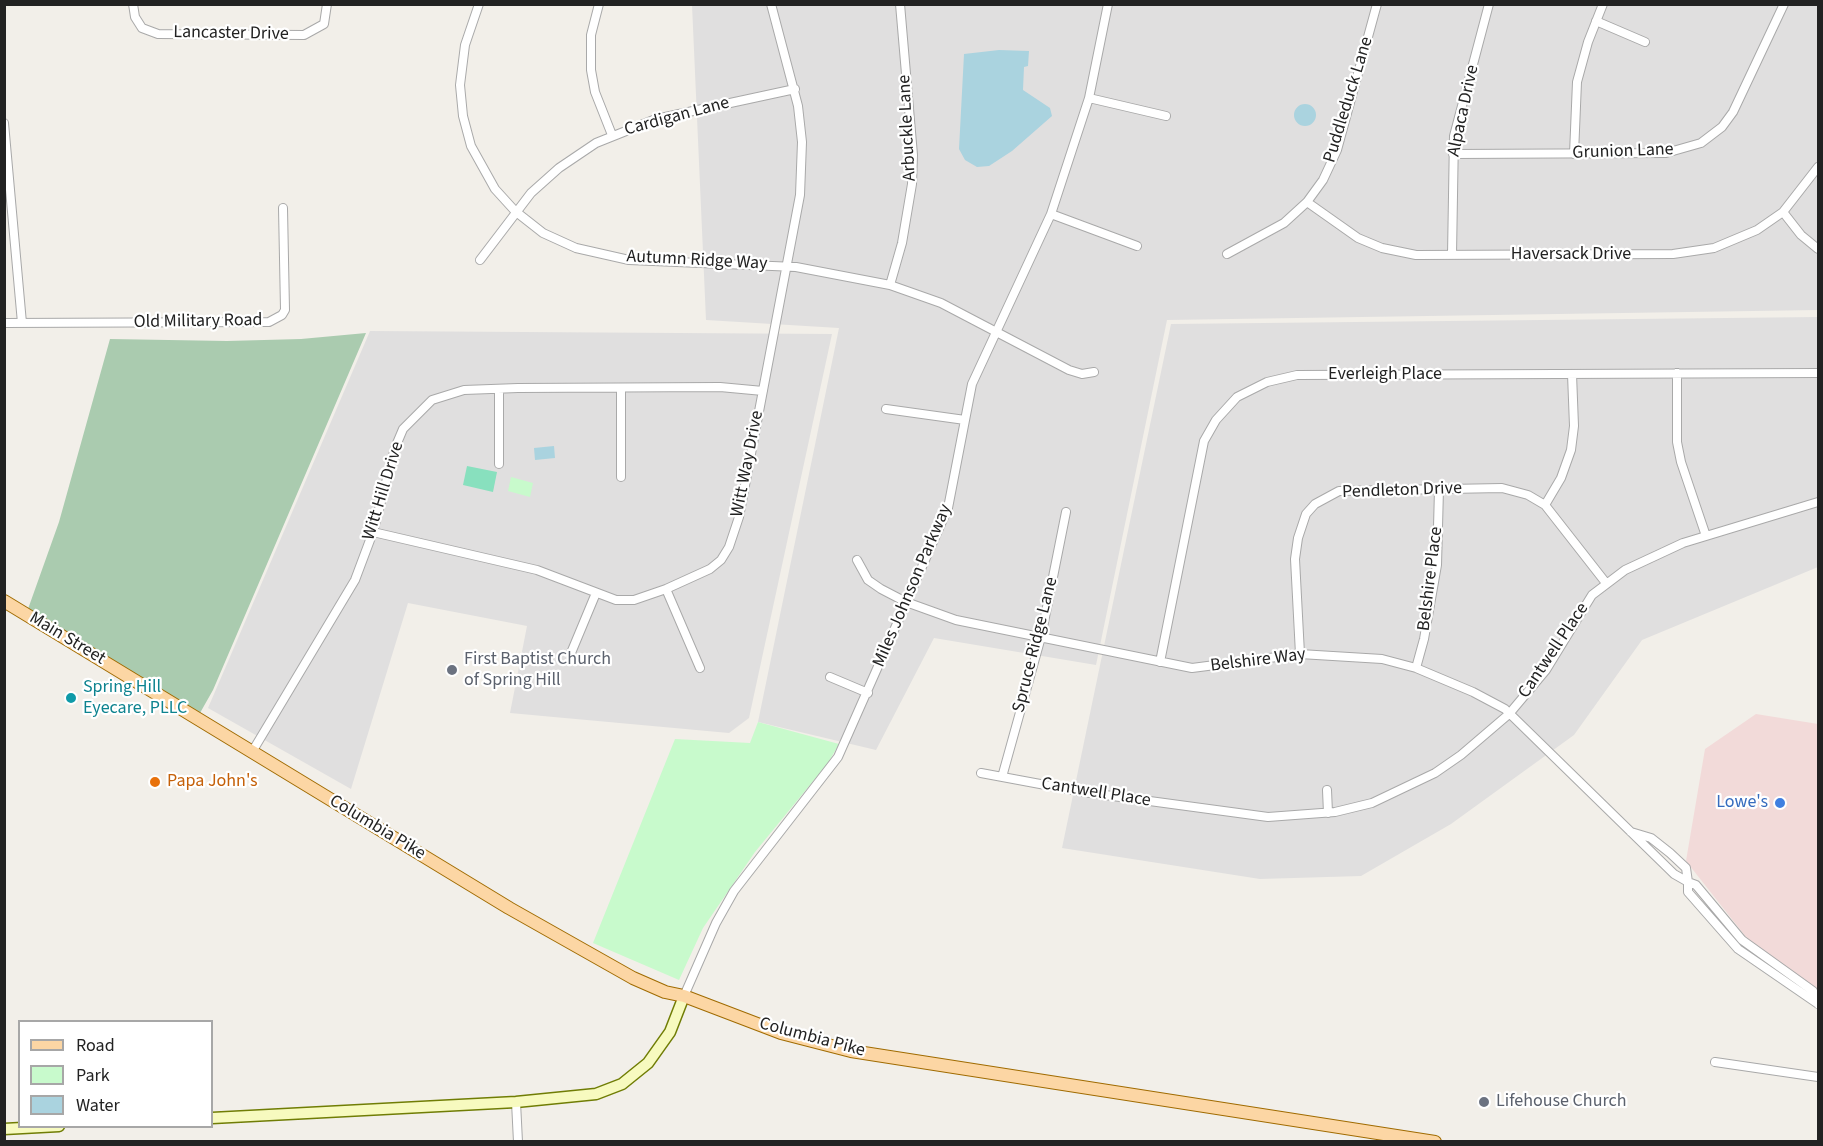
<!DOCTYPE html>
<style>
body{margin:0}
#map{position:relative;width:1823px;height:1146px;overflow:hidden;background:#f2efe9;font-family:"Source Sans 3",sans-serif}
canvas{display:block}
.frame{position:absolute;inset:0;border:6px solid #222;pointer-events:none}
.legend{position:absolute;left:18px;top:1020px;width:195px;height:108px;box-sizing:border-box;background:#fff;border:2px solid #a7a7a7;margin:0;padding:8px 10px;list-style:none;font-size:18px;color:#222}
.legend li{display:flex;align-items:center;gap:12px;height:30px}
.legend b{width:30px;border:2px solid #a7a7a7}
</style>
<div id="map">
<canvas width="1823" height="1146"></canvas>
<div class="frame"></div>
<ul class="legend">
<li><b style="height:8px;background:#fcd6a4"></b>Road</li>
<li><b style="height:16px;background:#c8facc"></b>Park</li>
<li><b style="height:16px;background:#aad3df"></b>Water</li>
</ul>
</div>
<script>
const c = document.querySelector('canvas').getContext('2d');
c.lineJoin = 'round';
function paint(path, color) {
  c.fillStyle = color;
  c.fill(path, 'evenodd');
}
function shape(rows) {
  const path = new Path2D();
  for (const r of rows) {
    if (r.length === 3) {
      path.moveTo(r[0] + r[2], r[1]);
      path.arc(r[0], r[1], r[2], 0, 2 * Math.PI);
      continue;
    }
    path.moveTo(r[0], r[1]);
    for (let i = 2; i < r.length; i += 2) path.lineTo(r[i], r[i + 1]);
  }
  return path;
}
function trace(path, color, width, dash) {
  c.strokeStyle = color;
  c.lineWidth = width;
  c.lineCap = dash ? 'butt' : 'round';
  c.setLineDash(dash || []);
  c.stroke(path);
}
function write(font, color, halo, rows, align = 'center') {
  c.font = font + ' "Source Sans 3",sans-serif';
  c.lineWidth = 4.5;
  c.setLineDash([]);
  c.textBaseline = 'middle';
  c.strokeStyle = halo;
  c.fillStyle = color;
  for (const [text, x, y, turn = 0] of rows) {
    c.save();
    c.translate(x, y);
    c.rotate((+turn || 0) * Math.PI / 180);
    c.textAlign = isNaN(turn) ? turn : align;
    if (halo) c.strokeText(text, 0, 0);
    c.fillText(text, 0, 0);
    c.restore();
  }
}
paint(shape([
 [692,5,1818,5,1818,310,1167,320,1096,665,934,638,876,750,758,722,839,328,706,320],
 [1818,317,1818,567,1642,640,1574,735,1451,824,1361,876,1260,879,1062,848,1171,324],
 [370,331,832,334,749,718,729,733,510,713,527,626,408,603,351,789,208,708]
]), '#e0dfdf');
paint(shape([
 [1756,714,1818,724,1818,992,1746,937,1686,861,1705,749]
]), '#f2dad9');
paint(shape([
 [366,333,213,690,200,713,28,609,59,522,110,339,227,341,301,339]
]), '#aacbaf');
paint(shape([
 [511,477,533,483,530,497,508,491],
 [758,722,839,744,828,763,755,852,703,928,679,980,593,943,675,739,750,743]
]), '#c8facc');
paint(shape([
 [467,466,497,472,493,492,463,485]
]), '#88e0be');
paint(shape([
 [999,50,1029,51,1028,66,1024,67,1023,90,1050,108,1052,116,1012,151,989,166,977,167,965,160,959,149,964,54],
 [1305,115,11],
 [554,446,555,458,535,460,534,448]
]), '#aad3df');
const street = shape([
 [133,4,135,17,142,28,158,34,304,35,324,24,327,4],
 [479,4,465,45,460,85,463,116,471,146,495,189,515,211,543,233,576,248,629,260,796,267,890,285,941,303,1069,370,1082,374,1094,372],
 [599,4,591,35,591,70,595,92,612,135],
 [1596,21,1645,42],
 [1089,98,1166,116],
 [4,123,22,323],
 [1453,154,1666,153,1701,143,1722,127,1733,112,1784,4],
 [1574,154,1577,82,1588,42,1603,4],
 [1307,202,1358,238,1382,248,1416,255,1673,254,1714,248,1757,230,1783,212,1818,167],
 [1783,212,1801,235,1818,249],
 [1051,214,1137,246],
 [1227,254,1284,223,1307,202,1323,180,1337,150,1377,4],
 [1452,255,1454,136,1489,4],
 [480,260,531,193,559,168,596,143,656,119,795,89],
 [890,285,902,243,912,184,913,155,900,4],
 [4,323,269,322,282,315,285,310,283,208],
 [1677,373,1677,442,1681,462,1706,536],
 [621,388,621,477],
 [499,389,499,464],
 [886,409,965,420],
 [1545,505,1561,478,1571,450,1574,426,1572,374],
 [373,532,537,570,616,600,634,600,666,589,710,569,721,560,729,547,739,517,800,195,802,142,798,106,771,4],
 [857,560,868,580,881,589,906,602,956,620,1192,668,1300,654,1382,659,1416,668,1473,692,1505,709,1674,874,1688,882,1688,892,1738,949,1818,1004],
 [666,589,700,668],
 [571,653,596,593],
 [1300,654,1295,559,1298,538,1306,514,1315,504,1339,491,1502,488,1528,495,1545,505,1606,583],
 [1160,662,1204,441,1216,420,1237,397,1267,382,1297,375,1818,373],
 [1416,668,1424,639,1437,565,1439,489],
 [830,677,868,693],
 [252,752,355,580,373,532,395,448,403,429,432,400,464,390,518,388,720,387,763,391],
 [981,773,1083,792,1268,817,1335,812,1372,803,1435,773,1461,755,1509,714,1546,670,1592,595,1625,570,1683,543,1818,502],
 [1002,777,1041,637,1066,512],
 [1327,790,1328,813],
 [1631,832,1651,838,1670,853,1686,868,1688,882,1696,885,1742,940,1813,991,1818,1004],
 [684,996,716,923,734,891,838,757,948,508,972,384,1051,214,1089,98,1108,4],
 [1715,1062,1818,1077],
 [516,1102,518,1142]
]);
const secondary = shape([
 [212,1118,516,1102,596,1094,622,1084,648,1063,670,1032,684,996],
 [4,1129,59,1126]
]);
const primary = shape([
 [4,601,509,908,633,978,665,992,684,996,781,1033,851,1051,1435,1142]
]);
trace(street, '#a9a9a9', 10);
trace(secondary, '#707d05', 13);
trace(primary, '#a06b00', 14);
trace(street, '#fff', 8);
trace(secondary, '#f7fabf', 10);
trace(primary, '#fcd6a4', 12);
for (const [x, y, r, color] of [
 [452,670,6,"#6b7280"],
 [71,698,6,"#0f9aa8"],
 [155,782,6,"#e8710a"],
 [1780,803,6,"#3f7fe0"],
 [1484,1102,6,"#6b7280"]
]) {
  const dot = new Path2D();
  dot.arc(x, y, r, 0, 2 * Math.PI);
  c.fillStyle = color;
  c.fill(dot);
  trace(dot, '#fff', 2);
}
write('18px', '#222', '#fff', [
 ["Lancaster Drive",231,34,1],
 ["Puddleduck Lane",1349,100,-73],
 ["Alpaca Drive",1464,111,-78],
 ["Cardigan Lane",677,117,-15],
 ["Arbuckle Lane",908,128,-93],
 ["Grunion Lane",1623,152,-2],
 ["Haversack Drive",1571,255],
 ["Autumn Ridge Way",697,261,3],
 ["Old Military Road",198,322,-1],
 ["Everleigh Place",1385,375],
 ["Witt Way Drive",748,464,-79],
 ["Witt Hill Drive",384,491,-73],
 ["Pendleton Drive",1402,491,-2],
 ["Belshire Place",1431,579,-83],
 ["Miles Johnson Parkway",913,586,-67],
 ["Main Street",67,639,31],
 ["Spruce Ridge Lane",1036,645,-76],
 ["Cantwell Place",1554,651,-56],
 ["Belshire Way",1258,661,-7],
 ["Cantwell Place",1096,793,9],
 ["Columbia Pike",377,828,31],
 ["Columbia Pike",812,1038,15]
]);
write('18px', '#5b616d', '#fff', [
 ["First Baptist Church",464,660],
 ["of Spring Hill",464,681],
 ["Lifehouse Church",1496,1102]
], 'left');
write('18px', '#0d838f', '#fff', [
 ["Spring Hill",83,688],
 ["Eyecare, PLLC",83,709]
], 'left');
write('18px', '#c56008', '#fff', [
 ["Papa John's",167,782]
], 'left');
write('18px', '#366cbe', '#fff', [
 ["Lowe's",1768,803]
], 'right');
</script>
